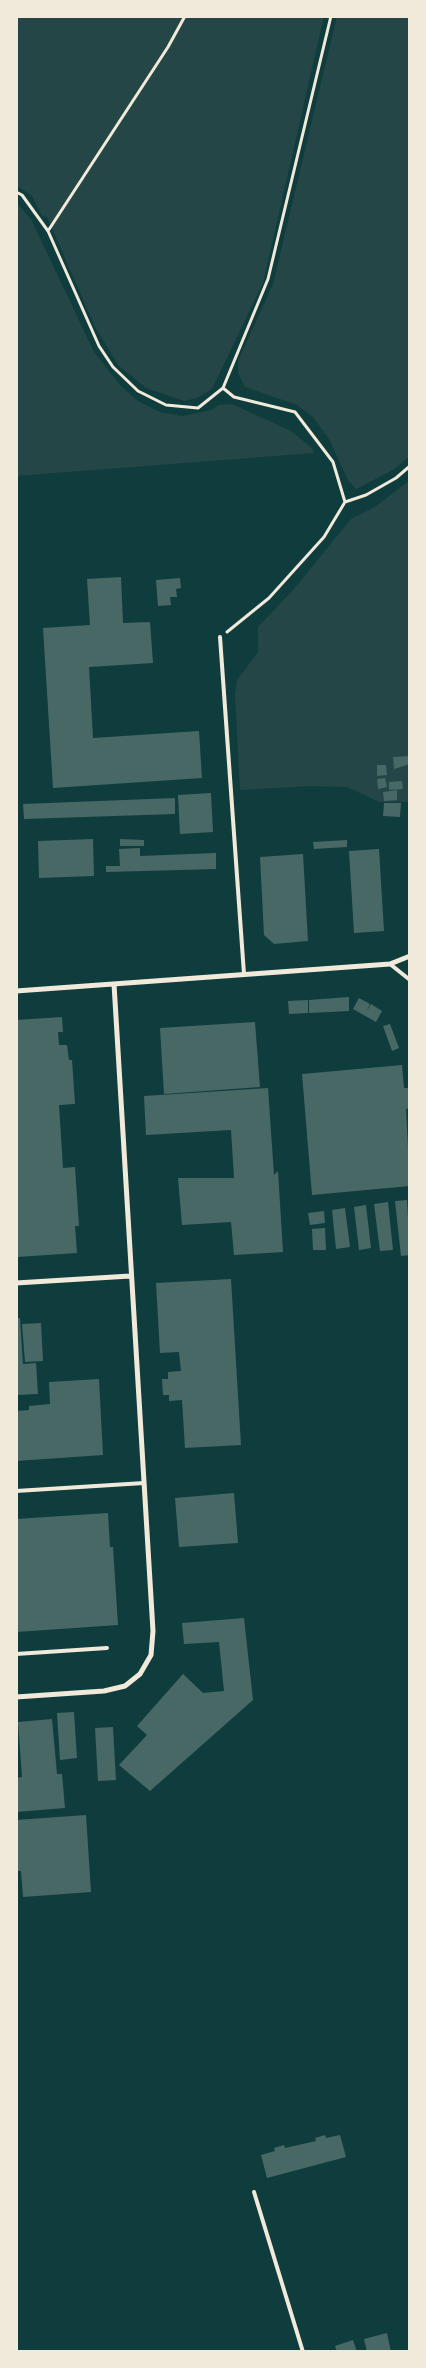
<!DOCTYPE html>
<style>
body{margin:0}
#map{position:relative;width:426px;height:2368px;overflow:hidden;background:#0f3d3e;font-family:"PT Sans",sans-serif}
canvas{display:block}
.frame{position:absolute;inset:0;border:18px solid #f1e9da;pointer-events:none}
</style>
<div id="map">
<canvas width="426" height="2368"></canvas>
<div class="frame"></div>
</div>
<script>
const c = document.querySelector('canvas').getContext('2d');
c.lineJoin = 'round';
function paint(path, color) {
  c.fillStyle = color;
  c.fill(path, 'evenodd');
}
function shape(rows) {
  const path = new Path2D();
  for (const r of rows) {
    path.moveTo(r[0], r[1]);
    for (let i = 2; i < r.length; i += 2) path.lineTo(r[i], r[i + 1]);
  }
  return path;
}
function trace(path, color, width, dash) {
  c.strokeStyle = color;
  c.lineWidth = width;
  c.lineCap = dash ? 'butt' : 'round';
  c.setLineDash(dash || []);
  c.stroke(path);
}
paint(shape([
 [16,16,324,16,263,283,212,389,197,398,184,401,146,388,118,365,95,327,47,217,42,216,32,196,16,185],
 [337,16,410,16,410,456,393,470,356,489,348,480,329,439,313,417,297,405,245,387,238,373,238,361,273,284],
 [16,202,31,219,94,352,121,386,138,401,160,412,183,416,211,410,219,405,232,404,291,431,312,448,314,453,16,476],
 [410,480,410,802,379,802,347,787,309,786,240,790,235,694,237,680,258,652,258,627,293,590,351,519,375,507]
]), '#244646');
paint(shape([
 [121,577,123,623,150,622,153,663,89,667,93,738,199,731,202,778,53,788,43,628,90,625,87,579],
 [180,578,181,588,176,589,177,597,170,597,171,605,158,606,156,580],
 [410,756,410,764,394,769,393,757],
 [377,765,386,765,387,775,377,776],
 [385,778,387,787,378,789,377,779],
 [402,781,403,789,389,790,389,782],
 [397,790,397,800,384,801,383,792],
 [211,793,213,832,180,834,178,795],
 [175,798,175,814,24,819,23,804],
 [384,803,401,803,400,817,383,816],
 [93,839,94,876,39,878,38,841],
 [120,839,144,840,144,846,120,846],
 [347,840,347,847,314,849,313,842],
 [140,848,140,856,216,853,216,869,106,872,106,866,120,866,119,849],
 [379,849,384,931,354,933,349,851],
 [303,854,308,941,274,944,264,935,260,857],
 [349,997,349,1011,309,1013,309,1000],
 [359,998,370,1004,367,1011,371,1004,382,1011,376,1022,353,1009],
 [308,1000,308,1013,289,1014,288,1001],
 [62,1017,63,1032,58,1032,59,1045,67,1045,69,1060,72,1060,75,1104,59,1105,63,1168,75,1167,79,1226,75,1226,77,1253,17,1257,16,1020],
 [255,1022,260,1087,164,1094,160,1028],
 [390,1024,399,1048,392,1051,383,1026],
 [402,1065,404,1088,410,1088,410,1108,406,1109,410,1186,312,1195,302,1074],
 [268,1088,274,1175,278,1171,283,1252,234,1255,231,1222,182,1225,178,1178,234,1178,231,1130,146,1135,144,1096],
 [407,1200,410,1255,401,1256,395,1201],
 [388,1202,393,1250,380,1251,374,1204],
 [366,1205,371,1248,359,1250,354,1207],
 [345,1208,350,1247,336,1249,332,1210],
 [324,1211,325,1223,310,1225,308,1213],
 [325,1228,326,1250,313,1250,312,1229],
 [231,1279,241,1445,185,1448,182,1400,169,1401,169,1395,163,1395,162,1379,168,1379,168,1372,181,1371,179,1352,160,1353,156,1283],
 [16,1318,20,1318,23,1364,36,1363,38,1394,16,1395],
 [41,1323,43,1361,25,1362,22,1324],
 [99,1379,103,1455,16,1461,16,1411,29,1410,29,1406,50,1404,49,1382],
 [234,1493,238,1543,179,1547,175,1498],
 [108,1513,110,1547,113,1547,118,1625,16,1632,16,1519],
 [244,1618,253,1700,150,1791,119,1765,147,1735,137,1726,183,1674,203,1693,224,1691,219,1642,184,1644,182,1623],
 [74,1712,77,1758,60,1760,57,1713],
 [52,1719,57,1774,62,1774,65,1808,16,1812,16,1778,22,1777,18,1722],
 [113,1727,116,1780,98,1781,95,1728],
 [86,1815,91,1892,23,1897,21,1871,18,1871,16,1820],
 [325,2135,326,2138,340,2135,346,2157,267,2178,261,2155,275,2151,274,2148,284,2145,285,2148,316,2141,315,2138],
 [387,2333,391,2352,367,2352,364,2339],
 [353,2340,357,2352,337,2352,335,2346]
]), '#486865');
trace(shape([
 [16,192,22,195,48,231,99,346,113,367,138,391,166,405,198,408,223,388,268,279,331,16],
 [48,231,168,47,185,16],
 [223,388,234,397,295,412,333,462,345,502,366,495,396,478,410,466],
 [227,632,269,598,324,537,345,502]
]), '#f1e9da', 3);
trace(shape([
 [220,637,244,974],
 [390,964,410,980],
 [16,1491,144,1483],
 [16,1654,107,1648],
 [254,2192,303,2352]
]), '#f1e9da', 4);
trace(shape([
 [16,991,390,964,410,956],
 [16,1283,130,1276],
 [16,1697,104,1691,125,1686,140,1674,151,1655,153,1631,114,984]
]), '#f1e9da', 5);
</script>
